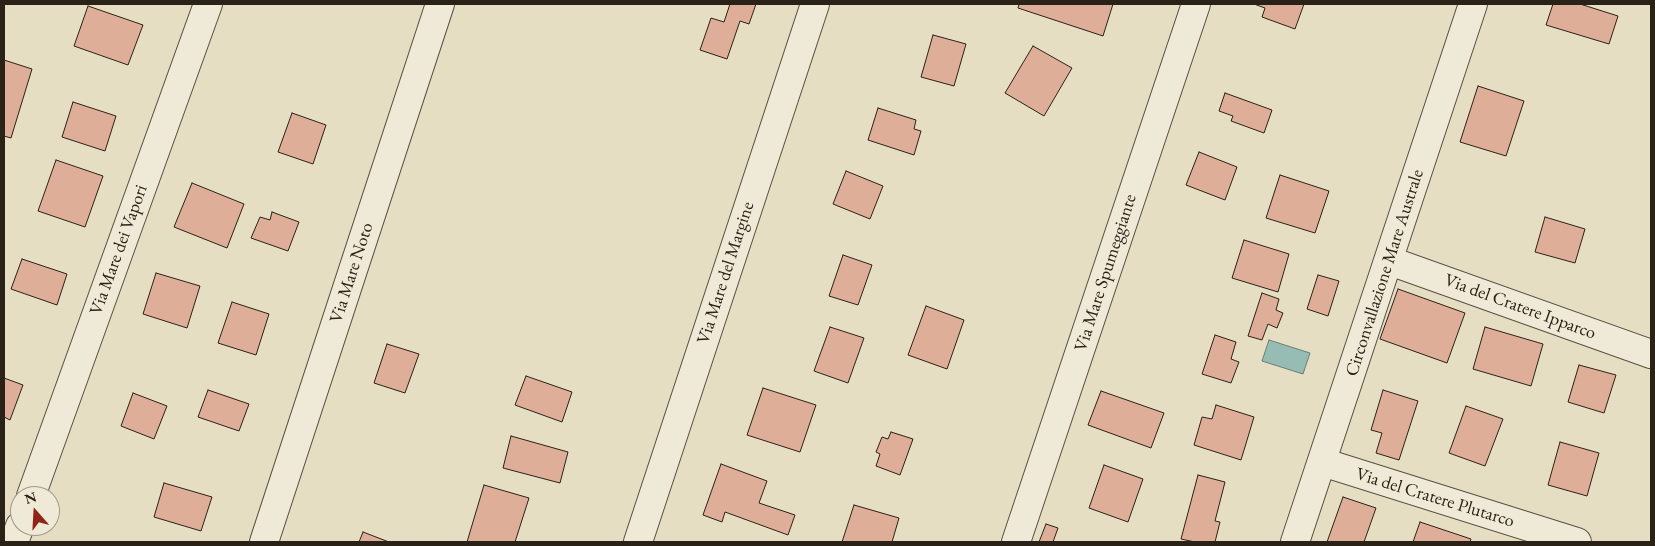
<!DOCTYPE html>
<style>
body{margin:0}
#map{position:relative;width:1655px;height:546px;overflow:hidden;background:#e6dec2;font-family:"EB Garamond",serif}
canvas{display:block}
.frame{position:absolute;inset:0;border:5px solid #2a2117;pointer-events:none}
.north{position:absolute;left:10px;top:486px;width:50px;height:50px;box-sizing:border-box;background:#efead7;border:1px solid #a09a8a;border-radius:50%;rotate:341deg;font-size:14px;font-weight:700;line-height:20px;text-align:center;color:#2a2117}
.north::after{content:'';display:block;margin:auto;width:18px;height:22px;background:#8f2418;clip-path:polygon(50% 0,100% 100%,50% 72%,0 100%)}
</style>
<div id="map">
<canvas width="1655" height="546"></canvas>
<div class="frame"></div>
<div class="north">N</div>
</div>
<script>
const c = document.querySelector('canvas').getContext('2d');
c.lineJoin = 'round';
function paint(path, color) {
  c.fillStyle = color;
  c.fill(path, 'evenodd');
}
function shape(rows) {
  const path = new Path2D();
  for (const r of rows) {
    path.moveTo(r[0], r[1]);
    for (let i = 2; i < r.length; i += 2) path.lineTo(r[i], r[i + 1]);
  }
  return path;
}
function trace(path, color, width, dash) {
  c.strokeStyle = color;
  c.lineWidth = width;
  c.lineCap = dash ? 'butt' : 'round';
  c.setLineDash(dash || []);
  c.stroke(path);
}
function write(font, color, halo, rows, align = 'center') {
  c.font = font + ' "EB Garamond",serif';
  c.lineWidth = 5;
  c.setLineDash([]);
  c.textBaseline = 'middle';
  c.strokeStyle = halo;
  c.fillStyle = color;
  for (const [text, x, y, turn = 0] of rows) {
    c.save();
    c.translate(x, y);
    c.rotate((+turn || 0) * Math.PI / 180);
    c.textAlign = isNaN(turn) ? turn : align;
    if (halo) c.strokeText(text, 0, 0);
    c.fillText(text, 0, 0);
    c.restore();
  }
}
const water = shape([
 [1269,340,1310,353,1303,374,1262,361,1269,340]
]);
paint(water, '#96bcb4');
trace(water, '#6b7e75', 1);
const building = shape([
 [730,4,756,4,749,24,740,21,727,59,700,50,711,18,724,22,730,4],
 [1019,4,1113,4,1103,36,1018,8,1019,4],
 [1254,4,1304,4,1295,29,1262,17,1265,8,1254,4],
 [1553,4,1580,4,1618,16,1609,44,1546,25,1553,4],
 [88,6,143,25,128,65,74,46,88,6],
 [933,35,966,44,954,86,921,77,933,35],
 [1033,46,1072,68,1044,116,1005,93,1033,46],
 [4,60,32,69,11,138,4,136,4,60],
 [1478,86,1524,101,1506,156,1460,142,1478,86],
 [1225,93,1272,110,1264,133,1231,121,1233,116,1219,111,1225,93],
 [73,102,116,116,105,151,62,137,73,102],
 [878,108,916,120,914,129,921,131,914,155,868,140,878,108],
 [292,113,326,125,313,164,278,152,292,113],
 [1199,152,1237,167,1225,200,1186,185,1199,152],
 [56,160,103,176,85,227,38,211,56,160],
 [846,171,883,186,870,219,833,204,846,171],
 [1280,175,1329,191,1315,233,1266,218,1280,175],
 [192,183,244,204,227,248,174,227,192,183],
 [272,212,299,222,288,251,251,238,260,217,270,220,272,212],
 [1545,217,1585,229,1575,263,1535,252,1545,217],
 [1244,240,1289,254,1278,292,1232,278,1244,240],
 [843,255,872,265,858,305,829,296,843,255],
 [22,259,67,274,57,305,11,289,22,259],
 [156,273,200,286,187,328,143,314,156,273],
 [1318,275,1339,281,1328,316,1307,309,1318,275],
 [1398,289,1465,313,1447,363,1380,339,1398,289],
 [1262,293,1279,299,1276,310,1283,313,1277,328,1268,324,1262,340,1248,336,1262,293],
 [232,302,269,314,256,355,218,343,232,302],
 [926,306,964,320,947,369,908,355,926,306],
 [830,327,864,338,848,383,814,371,830,327],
 [1485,327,1543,344,1531,386,1473,369,1485,327],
 [1215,335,1236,342,1231,359,1239,362,1231,383,1202,374,1215,335],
 [387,344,419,354,405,393,374,383,387,344],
 [1579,365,1616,375,1604,413,1568,402,1579,365],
 [526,376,572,392,562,422,515,405,526,376],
 [4,378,23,385,10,420,4,417,4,378],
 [763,388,816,405,800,452,747,435,763,388],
 [208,390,249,404,239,431,198,417,208,390],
 [1383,390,1418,401,1399,460,1376,453,1382,433,1371,430,1383,390],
 [1101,391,1164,413,1151,448,1088,425,1101,391],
 [133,393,167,406,154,439,121,426,133,393],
 [1216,405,1254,417,1241,460,1194,445,1202,417,1212,419,1216,405],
 [1466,406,1503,419,1485,466,1449,453,1466,406],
 [891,432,913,439,900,475,876,466,880,454,876,452,882,437,888,439,891,432],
 [511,436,568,452,560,483,503,468,511,436],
 [1560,442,1599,453,1587,496,1548,485,1560,442],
 [721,464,767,481,759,503,795,515,788,535,725,512,722,522,703,515,721,464],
 [1104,465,1143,479,1128,522,1089,508,1104,465],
 [1198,475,1225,482,1215,521,1220,522,1215,542,1195,542,1181,539,1198,475],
 [164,483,212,497,201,531,154,517,164,483],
 [484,485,529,498,515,542,467,542,484,485],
 [1343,497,1376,508,1364,542,1327,542,1343,497],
 [854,505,899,518,892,542,842,542,854,505],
 [1420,522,1471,539,1470,542,1413,542,1420,522],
 [1046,524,1058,528,1053,542,1039,542,1046,524],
 [363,532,389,542,359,542,363,532]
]);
paint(building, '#dfae98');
trace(building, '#2a2117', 1);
const minor = shape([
 [1390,261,1651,354],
 [1322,462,1577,542],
 [31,496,208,4],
 [14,542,20,526],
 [264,542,440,4],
 [638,542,815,4],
 [1016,542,1196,4],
 [1295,542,1473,4]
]);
trace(minor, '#595042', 30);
trace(minor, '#efead7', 28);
write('18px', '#2a2117', '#efead7', [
 ["Via Mare dei Vapori",119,250,-70],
 ["Via Mare Noto",352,273,-72],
 ["Via Mare del Margine",726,273,-72],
 ["Via Mare Spumeggiante",1106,273,-72],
 ["Circonvallazione Mare Australe",1385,273,-72],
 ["Via del Cratere Ipparco",1520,307,20],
 ["Via del Cratere Plutarco",1435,498,17]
]);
</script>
